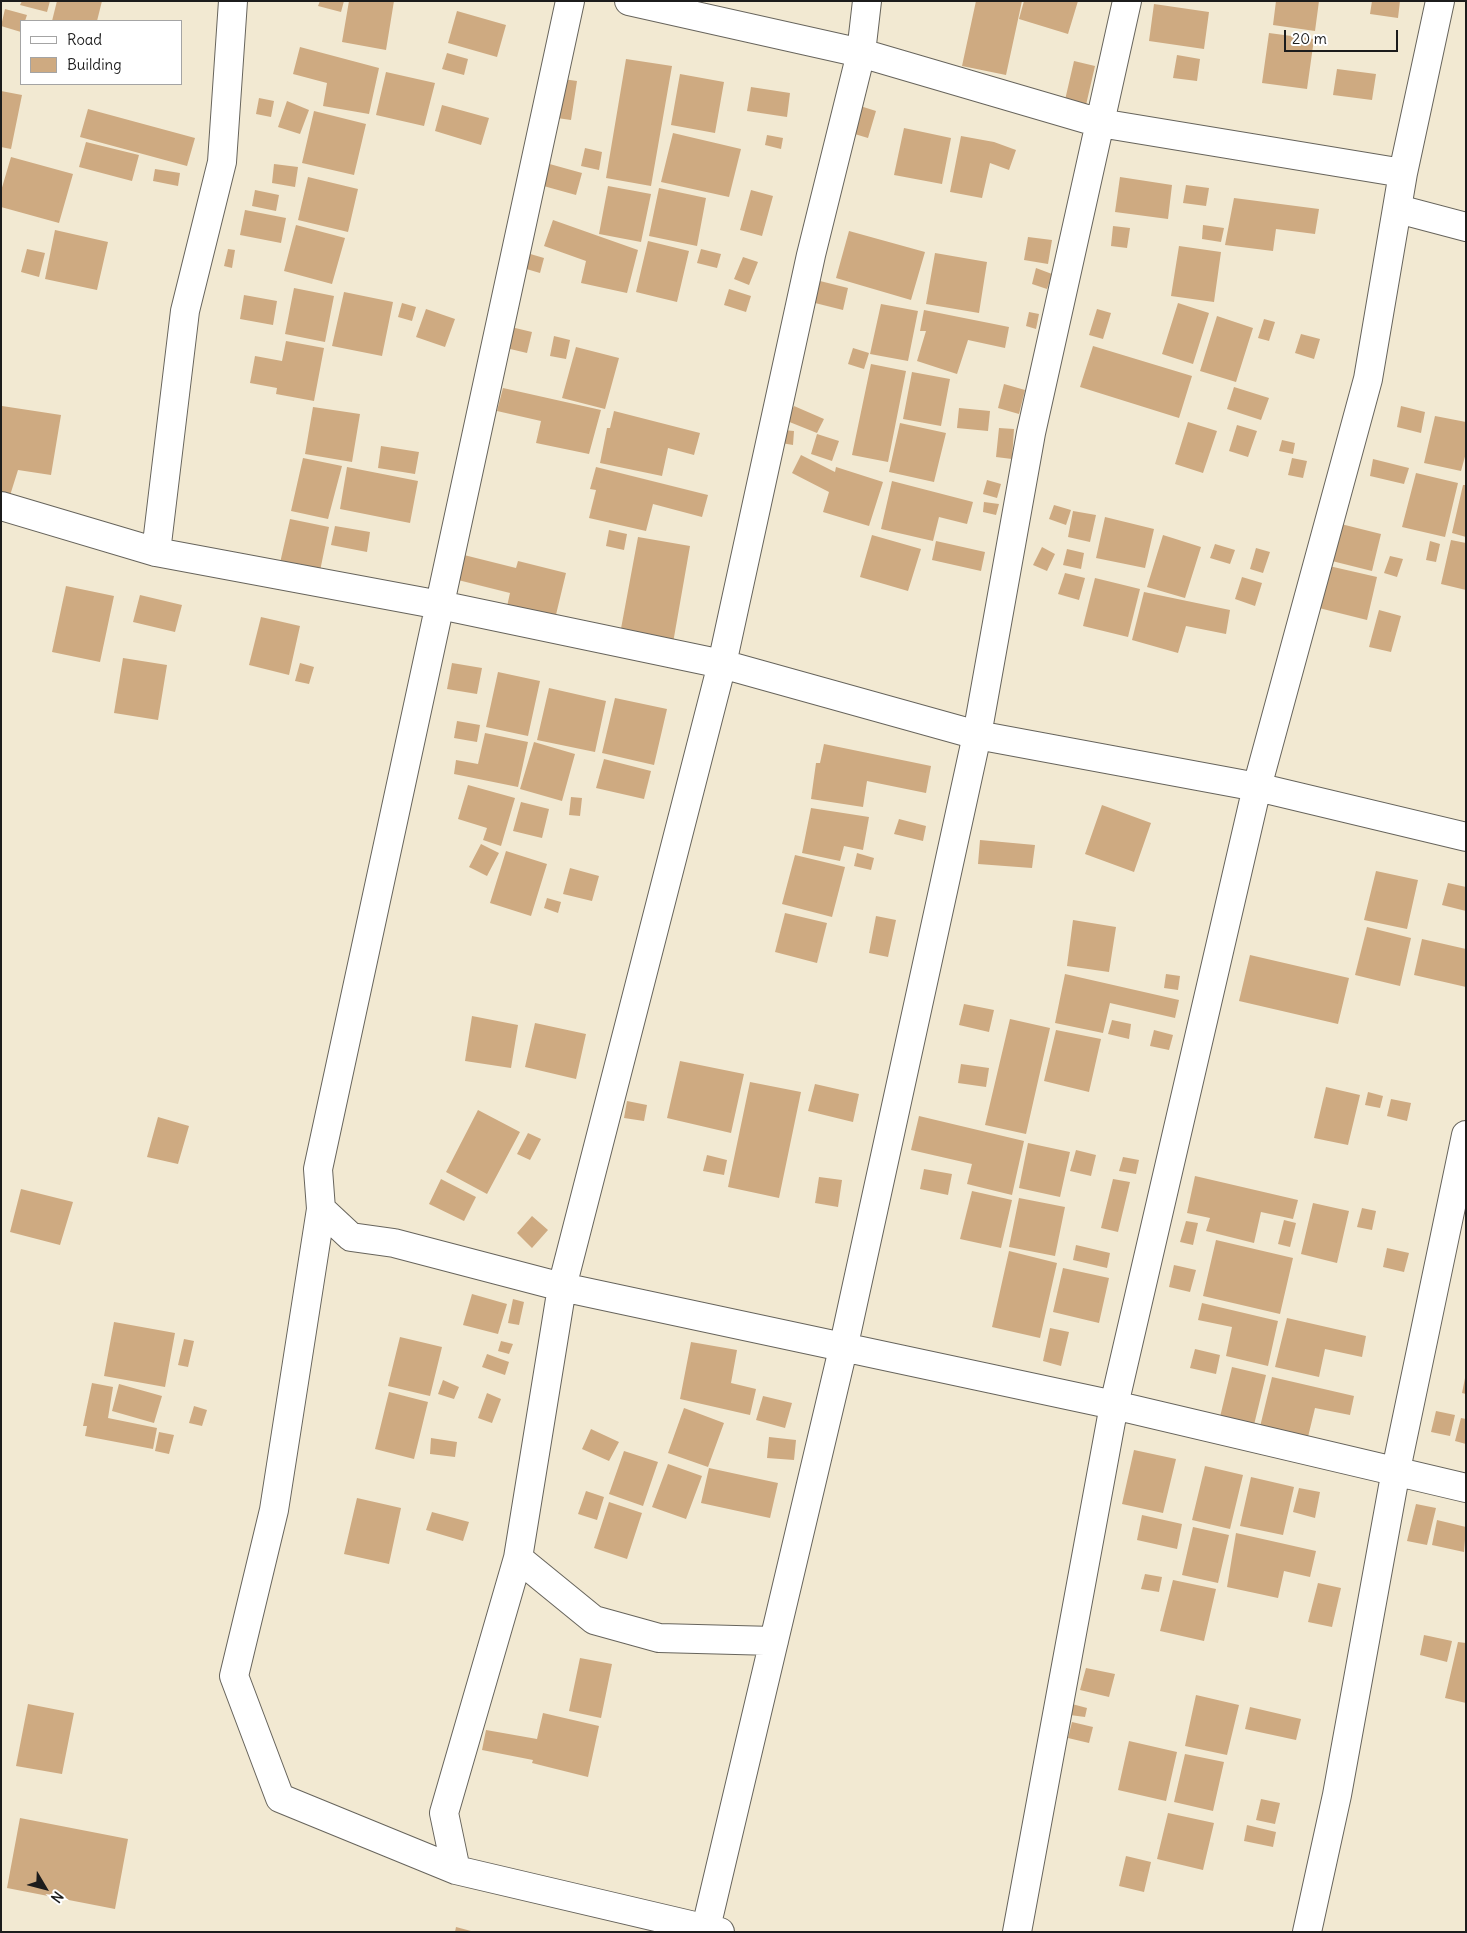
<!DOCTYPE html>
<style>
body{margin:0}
#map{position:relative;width:1467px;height:1933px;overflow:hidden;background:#f2e9d2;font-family:Delius,sans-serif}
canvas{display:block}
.frame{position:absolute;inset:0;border:2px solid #1c1c1c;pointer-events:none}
.legend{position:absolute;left:20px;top:20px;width:162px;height:65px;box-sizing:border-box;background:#fff;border:1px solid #a4a4a4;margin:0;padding:6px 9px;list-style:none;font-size:15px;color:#1c1c1c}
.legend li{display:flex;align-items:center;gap:10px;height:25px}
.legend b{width:25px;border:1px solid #a4a4a4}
.north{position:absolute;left:20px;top:1863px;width:50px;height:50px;-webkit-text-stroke:4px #fff;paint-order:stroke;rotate:127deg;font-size:14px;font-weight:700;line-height:20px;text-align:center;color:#1c1c1c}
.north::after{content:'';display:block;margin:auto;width:18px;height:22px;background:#1c1c1c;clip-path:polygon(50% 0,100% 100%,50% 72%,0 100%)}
.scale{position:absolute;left:1284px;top:30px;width:114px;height:22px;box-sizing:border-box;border:2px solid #1c1c1c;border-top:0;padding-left:6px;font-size:15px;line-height:18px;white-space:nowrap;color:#1c1c1c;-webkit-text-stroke:4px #fff;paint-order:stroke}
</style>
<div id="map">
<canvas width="1467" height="1933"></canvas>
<div class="frame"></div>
<ul class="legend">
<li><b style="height:6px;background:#fff"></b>Road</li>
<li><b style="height:14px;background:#ceaa81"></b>Building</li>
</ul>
<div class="north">N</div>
<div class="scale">20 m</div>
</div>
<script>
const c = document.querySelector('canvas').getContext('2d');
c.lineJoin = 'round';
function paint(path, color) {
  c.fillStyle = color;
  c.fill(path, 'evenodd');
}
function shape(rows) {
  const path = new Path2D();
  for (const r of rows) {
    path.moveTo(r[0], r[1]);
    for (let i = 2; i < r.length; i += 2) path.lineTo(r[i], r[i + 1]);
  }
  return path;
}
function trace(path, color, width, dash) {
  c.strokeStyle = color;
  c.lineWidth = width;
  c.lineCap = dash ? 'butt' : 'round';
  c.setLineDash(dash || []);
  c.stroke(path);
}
paint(shape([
 [22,1,50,1,47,12,20,5],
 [57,1,102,1,97,21,52,21],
 [320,1,344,1,341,12,318,6],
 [349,1,394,1,386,50,342,42],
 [976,1,1022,1,1006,75,962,66],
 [1024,1,1078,1,1068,34,1019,19],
 [1276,1,1319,1,1315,31,1273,25],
 [1372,1,1400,1,1398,18,1370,14],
 [1154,4,1209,12,1204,49,1149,41],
 [5,9,27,15,25,21,21,21,21,32,1,26],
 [457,11,506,25,497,57,448,43],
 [1269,33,1314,39,1307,89,1262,83],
 [300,47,379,68,369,114,323,106,327,83,293,74],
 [447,53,468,59,464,75,442,69],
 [1177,55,1200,59,1197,81,1173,78],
 [626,59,672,66,651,186,606,178],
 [1074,61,1095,66,1086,105,1065,100],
 [1337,69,1376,74,1372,100,1333,95],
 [386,72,435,83,424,126,376,115],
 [680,74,724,82,715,133,671,125],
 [556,78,577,81,571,120,550,117],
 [751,87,790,93,787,117,747,111],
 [1,91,22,95,11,149,1,147],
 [259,98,274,101,271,117,256,114],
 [287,101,309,110,300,134,278,127],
 [442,105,489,118,481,145,435,131],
 [857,105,876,111,868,138,848,132],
 [88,109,195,138,187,166,80,137],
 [314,111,366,124,354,175,302,163],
 [904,128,951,138,942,184,894,175],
 [673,133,741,149,729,197,661,182],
 [767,135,783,138,781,149,765,145],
 [961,136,994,142,1016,150,1009,170,990,163,982,198,950,192],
 [86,142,139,155,132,181,79,167],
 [585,148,602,152,599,170,581,166],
 [11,157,73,174,59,223,1,207,1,191],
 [546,163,582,173,576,195,540,185],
 [274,164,298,167,295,187,272,183],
 [155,169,180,173,178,186,153,181],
 [308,177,358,189,348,232,298,220],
 [1120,177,1172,185,1168,219,1115,212],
 [1186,185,1209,188,1206,206,1183,203],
 [608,186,651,194,641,242,599,234],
 [659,188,706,198,697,246,649,236],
 [255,190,279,195,276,211,252,206],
 [751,190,773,196,762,236,740,230],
 [1234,198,1319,209,1315,234,1276,229,1273,251,1225,245],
 [245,210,286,218,281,243,240,235],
 [553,220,638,250,627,293,581,283,586,261,544,246],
 [296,225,345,238,332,284,284,271],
 [1203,225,1224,228,1221,242,1202,239],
 [1113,226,1130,228,1127,248,1111,246],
 [55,230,108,242,97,290,45,279],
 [849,231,925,252,911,300,836,278],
 [1028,237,1052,240,1048,264,1024,260],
 [648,241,689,251,677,302,636,292],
 [1179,246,1221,252,1214,302,1171,296],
 [27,249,45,253,39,277,21,272],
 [228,249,235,250,232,268,224,266],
 [701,249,721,254,717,268,697,263],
 [527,253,544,258,540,273,523,268],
 [935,253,987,262,979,313,926,304],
 [743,257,758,262,749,285,734,279],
 [1036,268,1052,274,1047,289,1032,284],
 [816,280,848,288,843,310,811,302],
 [294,288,334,296,325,342,285,334],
 [729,289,751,296,746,312,724,305],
 [344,292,393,302,382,356,332,346],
 [244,295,277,301,273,325,240,319],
 [402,303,416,307,412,321,398,317],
 [1178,303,1209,313,1193,364,1162,354],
 [881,304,918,311,908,361,870,354],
 [426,309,455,319,445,347,416,337],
 [1097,309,1111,313,1103,339,1089,335],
 [924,310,1009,327,1005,348,968,340,957,374,917,361,926,331,920,331],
 [1029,312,1039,314,1036,329,1026,326],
 [1217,316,1253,328,1236,382,1200,371],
 [1264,319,1275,322,1269,341,1258,338],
 [511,327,532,332,527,353,506,348],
 [1301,334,1320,339,1314,359,1295,353],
 [554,336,570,340,566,359,550,356],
 [286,341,324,348,314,401,276,394,277,388,250,383,255,356,282,361],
 [1093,346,1192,376,1179,418,1080,387],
 [576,347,619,358,605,409,562,398],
 [853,348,869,353,864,369,848,364],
 [871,364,906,371,888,462,852,455],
 [912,372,950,379,941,426,903,419],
 [1004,384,1025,390,1019,414,998,408],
 [1234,387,1269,398,1261,420,1227,409],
 [503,388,601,410,589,454,536,443,541,421,497,411],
 [2,406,61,415,51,475,18,470,7,505,1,503],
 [794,406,824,419,817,433,787,421],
 [1401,406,1425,412,1421,433,1397,427],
 [313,407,360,414,352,462,305,454],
 [959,408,990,411,988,431,957,428],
 [614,411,700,433,694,455,668,448,662,476,600,463,607,428,610,428],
 [1435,416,1466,422,1466,453,1461,471,1424,463],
 [1188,422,1217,431,1203,473,1175,464],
 [900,423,946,433,934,482,889,472],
 [1237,425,1257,431,1248,457,1229,451],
 [999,428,1014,429,1012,459,996,457],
 [783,430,794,431,793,445,781,443],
 [817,434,839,441,832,461,811,454],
 [1282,440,1295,443,1293,454,1279,451],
 [381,446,419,452,415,474,378,468],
 [801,455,835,472,836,467,883,482,869,526,823,512,829,492,792,473],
 [303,458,342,466,328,519,291,511],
 [1292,458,1307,461,1303,478,1288,475],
 [1373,459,1409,468,1404,484,1370,476],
 [347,467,418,481,410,523,340,509],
 [596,467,708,495,702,517,653,504,646,531,589,518,596,490,590,489],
 [1416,473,1458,483,1445,537,1402,527],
 [987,480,1001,484,997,498,983,494],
 [892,481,973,502,967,524,939,517,933,541,881,529],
 [1463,485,1466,485,1466,537,1452,533],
 [984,502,999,504,996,515,983,512],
 [1054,505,1071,510,1066,525,1049,519],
 [1073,511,1096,515,1090,542,1068,537],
 [1105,517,1154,529,1145,568,1096,558],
 [290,519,329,527,320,571,280,563],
 [1337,523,1381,534,1372,571,1328,560],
 [335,526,370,532,367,552,331,545],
 [609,530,627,534,624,550,606,546],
 [872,535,921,549,908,591,860,577],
 [1163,535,1201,547,1185,598,1147,587],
 [638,537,690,546,673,643,620,634],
 [1451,540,1466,543,1466,590,1441,584],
 [936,541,985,552,981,571,932,560],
 [1430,541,1440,544,1436,562,1426,560],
 [1215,544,1235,550,1230,564,1210,558],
 [1042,547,1055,554,1047,571,1033,565],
 [1256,548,1270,552,1263,573,1250,569],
 [1067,549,1084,553,1081,569,1063,565],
 [460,554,516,568,518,561,566,573,554,623,506,611,510,593,454,579],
 [1390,556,1403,559,1397,577,1384,573],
 [1329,566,1377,577,1367,620,1319,608],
 [1065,573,1085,578,1079,600,1058,594],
 [1242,577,1262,583,1255,606,1235,599],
 [1095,578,1140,589,1128,637,1083,626],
 [66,586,114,596,100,662,52,652],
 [1144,592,1230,610,1226,634,1186,626,1178,653,1132,640],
 [140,595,182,605,175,632,133,622],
 [1379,610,1401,616,1391,652,1369,647],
 [261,617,300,626,289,675,249,665],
 [123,658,167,665,158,720,114,713],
 [300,663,314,667,309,684,295,681],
 [452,663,482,668,477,694,447,689],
 [498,672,540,681,528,736,486,727],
 [549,688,606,701,595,752,537,740],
 [615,698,667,709,654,765,602,753],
 [457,721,480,725,477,742,454,738],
 [485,733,528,742,518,787,454,774,456,760,478,764],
 [534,742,575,754,562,801,520,789],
 [824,744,931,766,926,793,867,781,863,807,811,799,816,763,820,763],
 [604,759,651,771,644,799,596,788],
 [468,785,515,798,501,846,483,840,487,828,458,819],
 [571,797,582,798,580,816,569,815],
 [521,802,549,809,542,838,513,831],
 [1102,805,1151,823,1134,872,1085,854],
 [811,808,869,817,863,850,844,846,840,861,802,853],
 [899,819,926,826,923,841,894,834],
 [980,840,1035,845,1032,868,978,864],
 [481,844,499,853,487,876,469,867],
 [506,851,547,864,531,916,490,903],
 [857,853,874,858,871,870,854,866],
 [795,855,845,867,832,917,782,904],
 [570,868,599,876,592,901,563,894],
 [1376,871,1418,880,1407,929,1364,920],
 [1448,883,1466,887,1466,911,1442,905],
 [547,898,561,902,558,913,544,908],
 [785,913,827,923,817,963,775,952],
 [876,916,896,920,888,957,869,953],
 [1073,920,1116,927,1109,972,1067,966],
 [1367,927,1411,938,1400,986,1355,975],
 [1422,939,1466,949,1466,987,1414,975],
 [1250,955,1349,978,1338,1024,1239,1001],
 [1065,974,1179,1000,1175,1018,1110,1003,1103,1033,1055,1023],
 [1166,974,1180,976,1178,990,1164,988],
 [964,1004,994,1010,989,1032,959,1025],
 [472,1016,518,1025,511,1068,465,1061],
 [1010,1019,1050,1028,1026,1134,985,1125],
 [1112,1020,1131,1024,1129,1039,1108,1034],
 [535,1023,586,1034,576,1079,525,1067],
 [1056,1030,1101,1039,1089,1092,1044,1081],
 [1154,1030,1173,1035,1169,1050,1150,1046],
 [680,1061,744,1074,731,1133,667,1118],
 [961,1064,989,1068,986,1087,958,1083],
 [750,1082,801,1092,779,1198,728,1187],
 [815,1084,859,1094,853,1122,808,1111],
 [1326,1087,1360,1095,1348,1145,1314,1138],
 [1368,1092,1383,1096,1380,1108,1365,1105],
 [1391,1099,1411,1103,1407,1121,1387,1116],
 [627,1101,647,1105,644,1121,624,1118],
 [478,1110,520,1132,487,1194,446,1172],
 [919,1116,1024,1141,1012,1195,967,1184,972,1164,911,1150],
 [158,1117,189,1126,178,1164,147,1157],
 [528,1133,541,1139,530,1160,517,1154],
 [1028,1143,1070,1152,1060,1197,1019,1188],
 [1076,1150,1096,1155,1091,1176,1070,1171],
 [707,1155,727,1160,724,1175,703,1171],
 [1123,1157,1139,1160,1136,1174,1119,1171],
 [924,1169,952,1174,948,1195,920,1189],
 [1195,1176,1298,1200,1293,1219,1261,1212,1254,1243,1206,1231,1210,1218,1187,1213],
 [819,1177,842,1180,838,1207,815,1203],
 [441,1179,476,1197,464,1221,429,1204],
 [1113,1179,1130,1182,1118,1232,1101,1228],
 [21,1189,73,1202,60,1245,10,1232],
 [972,1191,1012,1200,1001,1248,960,1239],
 [1019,1198,1065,1207,1055,1256,1009,1247],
 [1313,1203,1349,1211,1337,1263,1301,1254],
 [1362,1208,1376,1211,1372,1230,1357,1227],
 [532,1216,548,1230,532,1248,517,1233],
 [1284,1220,1296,1223,1290,1247,1278,1244],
 [1186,1221,1198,1223,1193,1245,1180,1242],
 [1216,1240,1293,1258,1280,1314,1203,1296],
 [1076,1245,1110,1253,1107,1268,1073,1260],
 [1387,1248,1409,1253,1404,1272,1383,1267],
 [1009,1251,1057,1263,1040,1338,992,1327],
 [1174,1265,1196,1270,1190,1292,1169,1287],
 [1063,1268,1109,1278,1099,1323,1053,1312],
 [472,1294,507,1304,498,1334,463,1325],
 [513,1299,524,1302,519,1325,508,1323],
 [1202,1303,1278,1321,1268,1366,1226,1356,1232,1327,1198,1320],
 [1287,1318,1366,1336,1362,1357,1325,1349,1319,1377,1275,1367],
 [114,1322,175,1333,165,1387,104,1376],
 [1050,1328,1069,1332,1061,1366,1043,1361],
 [400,1337,442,1347,430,1396,388,1386],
 [184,1339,194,1341,188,1367,178,1365],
 [501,1341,513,1344,509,1354,498,1351],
 [691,1342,737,1350,731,1383,756,1389,750,1415,680,1399],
 [1195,1349,1220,1355,1216,1374,1190,1368],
 [487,1354,509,1362,505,1375,482,1367],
 [1232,1367,1266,1375,1254,1425,1220,1417],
 [1272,1377,1354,1396,1350,1415,1315,1408,1307,1441,1259,1431],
 [1465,1378,1466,1378,1466,1394,1462,1393],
 [443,1380,459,1387,454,1399,438,1394],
 [92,1383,113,1387,108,1418,157,1428,153,1449,85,1436,87,1426,83,1426],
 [119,1384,162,1396,154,1423,112,1411],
 [389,1392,428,1402,414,1459,375,1449],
 [487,1393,501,1399,492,1423,478,1418],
 [763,1396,792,1403,785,1428,756,1420],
 [194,1406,207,1410,202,1426,189,1423],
 [684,1408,724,1423,708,1467,668,1453],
 [1436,1411,1455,1415,1450,1436,1431,1432],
 [1461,1418,1466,1419,1466,1444,1455,1441],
 [591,1429,619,1442,609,1461,582,1449],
 [159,1432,174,1435,169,1454,155,1451],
 [769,1437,796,1440,794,1460,767,1458],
 [431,1438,457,1442,455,1457,430,1454],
 [1134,1450,1176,1459,1163,1513,1122,1504],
 [624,1451,658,1462,643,1506,609,1494],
 [668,1464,702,1476,686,1519,652,1507],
 [1205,1466,1243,1475,1230,1529,1192,1520],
 [709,1468,778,1483,770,1518,701,1503],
 [1251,1477,1294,1487,1283,1535,1240,1526],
 [1299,1488,1320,1492,1315,1518,1293,1512],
 [586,1491,604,1497,597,1520,578,1514],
 [357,1498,401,1508,389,1564,344,1554],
 [609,1502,642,1513,627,1559,594,1548],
 [1416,1504,1436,1508,1427,1545,1407,1541],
 [432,1512,469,1522,463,1541,426,1530],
 [1142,1515,1182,1524,1177,1549,1137,1540],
 [1437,1520,1466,1527,1464,1552,1432,1545],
 [1193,1527,1229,1535,1218,1583,1182,1575],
 [1236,1533,1316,1551,1310,1577,1284,1571,1278,1598,1227,1587],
 [1145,1574,1162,1577,1159,1592,1141,1589],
 [1173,1580,1216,1589,1204,1641,1160,1631],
 [1318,1583,1341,1588,1332,1627,1308,1622],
 [1424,1635,1452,1641,1447,1662,1420,1655],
 [1458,1642,1466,1643,1466,1703,1445,1698],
 [580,1658,612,1664,601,1718,569,1711],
 [1086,1668,1115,1674,1109,1697,1080,1690],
 [1196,1695,1239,1705,1227,1755,1185,1746],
 [28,1704,74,1713,62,1774,16,1766],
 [1072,1704,1087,1708,1085,1717,1070,1715],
 [1250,1707,1301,1719,1296,1740,1245,1729],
 [543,1713,599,1726,588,1777,532,1763,533,1760,482,1750,486,1730,537,1739],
 [1072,1722,1093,1727,1089,1743,1068,1738],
 [1129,1741,1177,1752,1166,1801,1118,1790],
 [1185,1754,1224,1762,1213,1811,1174,1802],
 [1261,1799,1280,1803,1275,1824,1256,1820],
 [1168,1813,1214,1823,1203,1870,1157,1859],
 [20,1818,128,1839,115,1909,7,1888],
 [1247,1825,1276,1832,1273,1847,1244,1841],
 [1126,1856,1151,1862,1144,1892,1119,1886],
 [456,1927,471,1931,471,1932,455,1932]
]), '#ceaa81');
const minor = shape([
 [570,1,318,1169,321,1209,351,1237,394,1243,562,1287,1114,1405,1466,1488],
 [629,1,861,53,1100,123,1403,173],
 [1398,209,1466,227],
 [1,506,156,552,440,605,722,664,977,735,1257,787,1466,837],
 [156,552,185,311,222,162,233,1],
 [321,1209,274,1510,234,1676,280,1798,456,1870,720,1932],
 [518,1558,594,1620,659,1638,774,1641],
 [456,1870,444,1813,518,1558,562,1287,722,664,811,255,861,53,867,1],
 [705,1932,843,1349,977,735,1031,433,1127,1],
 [1017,1932,1114,1405,1257,787,1368,379,1403,173,1440,1],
 [1307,1932,1337,1795,1396,1470,1466,1135]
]);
trace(minor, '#67645c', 30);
trace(minor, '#fff', 28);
</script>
